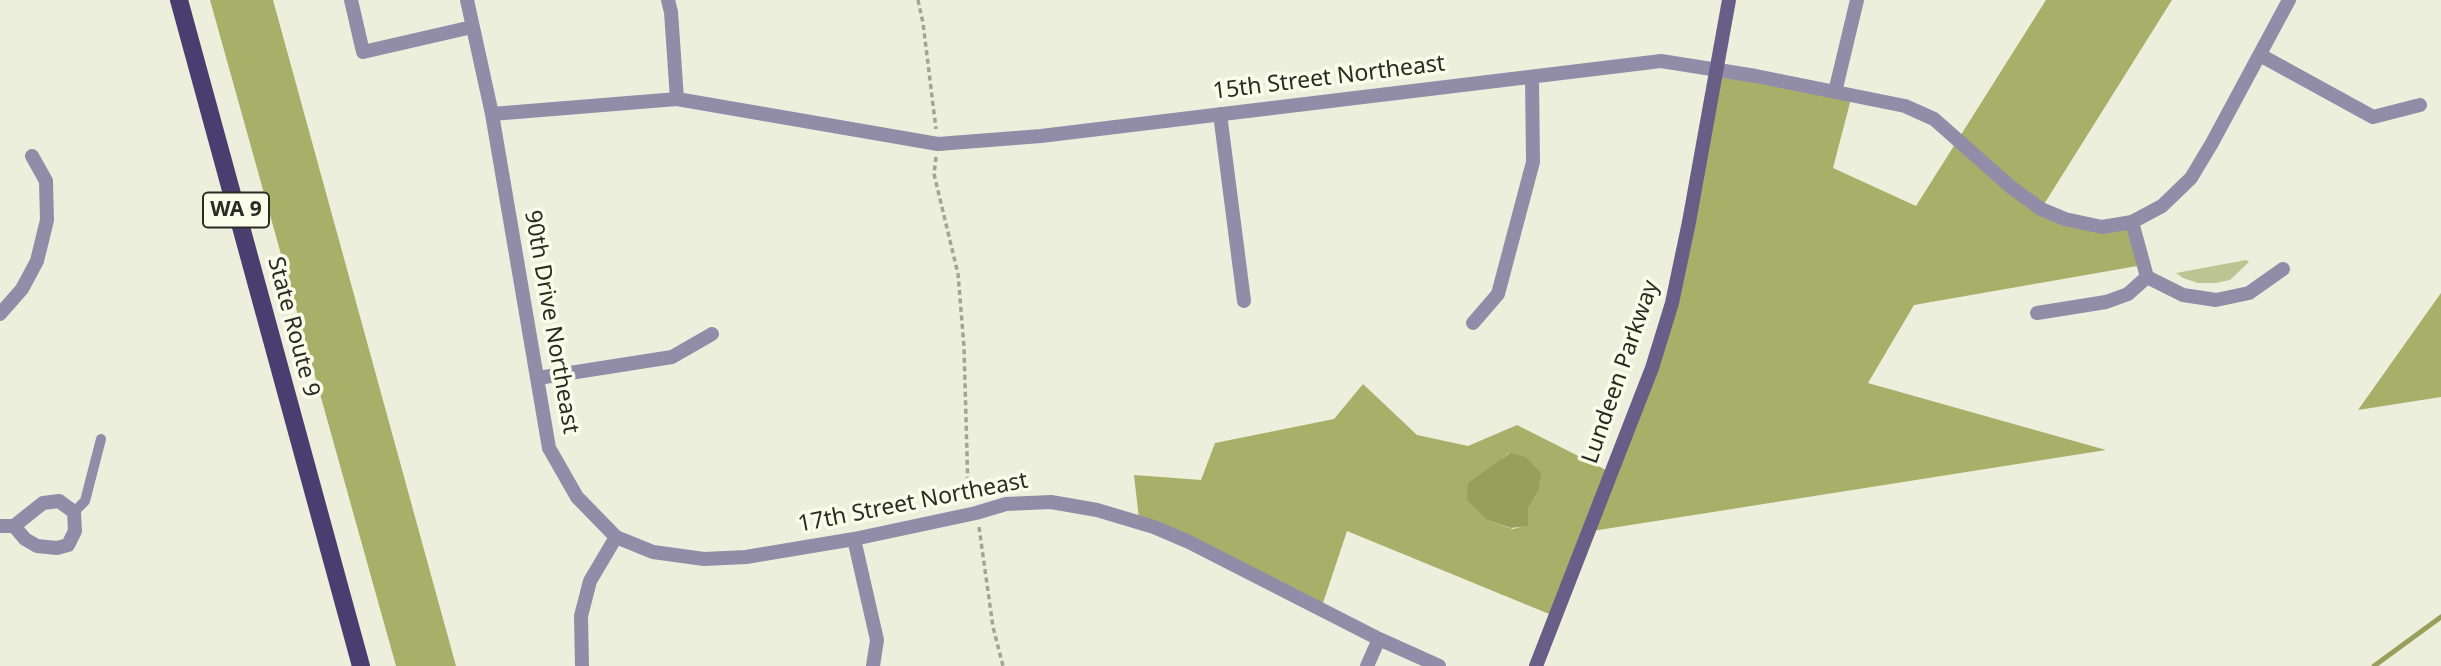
<!DOCTYPE html>
<style>
body{margin:0}
canvas{display:block;background:#ecefdc}
</style>
<canvas width="2441" height="666"></canvas>
<script>
const c = document.querySelector('canvas').getContext('2d');
c.lineJoin = 'round';
function paint(path, color) {
  c.fillStyle = color;
  c.fill(path, 'evenodd');
}
function shape(rows) {
  const path = new Path2D();
  for (const r of rows) {
    path.moveTo(r[0], r[1]);
    for (let i = 2; i < r.length; i += 2) path.lineTo(r[i], r[i + 1]);
  }
  return path;
}
function trace(path, color, width, dash) {
  c.strokeStyle = color;
  c.lineWidth = width;
  c.lineCap = dash ? 'butt' : 'round';
  c.setLineDash(dash || []);
  c.stroke(path);
}
function write(font, color, halo, rows, align = 'center') {
  c.font = font + ' "Noto Sans",sans-serif';
  c.lineWidth = 7;
  c.setLineDash([]);
  c.textBaseline = 'middle';
  c.strokeStyle = halo;
  c.fillStyle = color;
  for (const [text, x, y, turn = 0] of rows) {
    c.save();
    c.translate(x, y);
    c.rotate((+turn || 0) * Math.PI / 180);
    c.textAlign = isNaN(turn) ? turn : align;
    if (halo) c.strokeText(text, 0, 0);
    c.fillText(text, 0, 0);
    c.restore();
  }
}
paint(shape([
 [2246,260,2249,262,2230,280,2216,283,2198,283,2183,278,2176,273]
]), '#bdc494');
paint(shape([
 [210,0,273,0,456,666,396,666],
 [2046,0,2172,0,2041,209,2065,219,2132,222,2143,265,1914,305,1868,383,2106,450,1586,532,1554,616,1347,531,1320,612,1139,519,1134,475,1201,480,1215,443,1334,419,1363,384,1417,435,1468,446,1517,425,1610,472,1652,368,1717,69,1852,95,1833,168,1916,206],
 [1509,453,1538,492,1528,509,1528,525,1513,529,1487,520,1490,469],
 [2441,293,2441,397,2358,410]
]), '#a7b069');
paint(shape([
 [1510,453,1526,457,1541,473,1538,492,1528,509,1528,526,1511,528,1487,520,1467,500,1468,483]
]), '#97a05a');
trace(shape([
 [2374,666,2441,617]
]), '#97a05a', 5);
trace(shape([
 [918,0,923,23,936,129],
 [936,157,934,174,958,274,964,347,968,490,971,499],
 [979,527,993,627,1003,666]
]), '#a2a496', 3.5, [5, 3.5]);
trace(shape([
 [74,512,85,501,101,439]
]), '#918da9', 10);
trace(shape([
 [351,0,363,52,472,27],
 [467,0,492,114,549,448,577,497,616,537,590,581,581,616,582,666],
 [668,0,671,12,677,99],
 [2260,55,2373,117,2420,105],
 [1835,92,1857,0],
 [492,114,677,99,938,144,1041,136,1661,61,1756,76,1905,106,1934,119,2012,188,2041,209,2065,219,2102,227,2132,222],
 [1220,114,1244,301],
 [2147,277,2132,222,2162,206,2191,178,2212,143,2289,0],
 [2037,313,2106,302,2128,294,2147,277,2183,295,2216,300,2249,293,2283,269],
 [0,314,22,289,37,261,47,220,46,181,32,156],
 [1473,323,1498,294,1533,162,1532,77],
 [538,378,672,357,712,334],
 [0,526,14,526,43,503,59,501,74,512,75,531,68,545,57,548,37,546,25,539,14,526],
 [616,537,653,552,704,559,746,557,854,539,976,513,1006,504,1051,502,1097,510,1154,527,1189,542,1379,639,1439,666],
 [854,539,877,640,873,666],
 [1367,666,1379,639]
]), '#918da9', 14);
trace(shape([
 [1536,666,1652,368,1672,303,1689,222,1729,0]
]), '#675f87', 14);
trace(shape([
 [179,0,361,666]
]), '#493e6f', 18);
for (const [x, y, w] of [
 [236,210,66]
]) {
  const box = new Path2D();
  box.roundRect(x - w / 2, y - 17.5, w, 35, 5);
  c.fillStyle = '#f9fde9';
  c.fill(box);
  trace(box, '#2a2b24', 2);
}
write('bold 21px', '#2a2b24', null, [
 ["WA 9",236,210]
]);
write('23px', '#2a2b24', '#f9fde9', [
 ["15th Street Northeast",1329,78,-7],
 ["90th Drive Northeast",551,322,80],
 ["State Route 9",293,327,75],
 ["Lundeen Parkway",1621,372,-71],
 ["17th Street Northeast",913,503,-11]
]);
</script>
